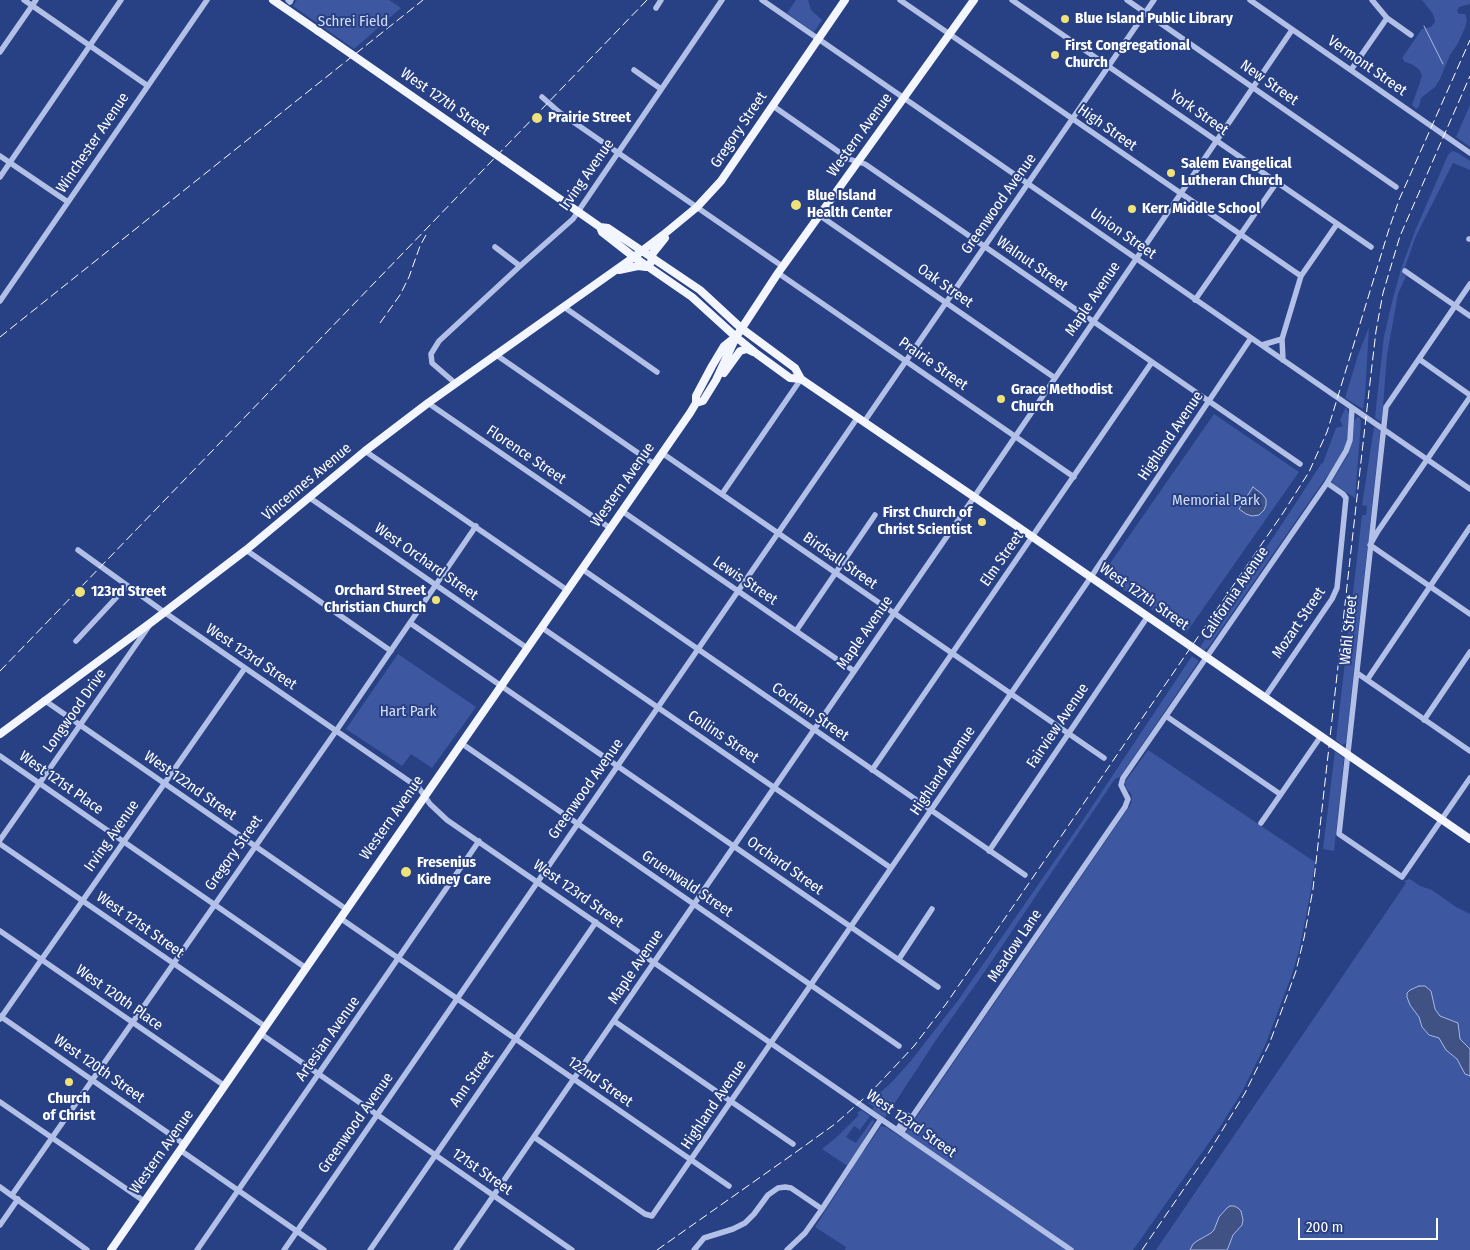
<!DOCTYPE html>
<style>
body{margin:0}
#map{position:relative;width:1470px;height:1250px;overflow:hidden;background:#284084;font-family:"Fira Sans Condensed",sans-serif}
canvas{display:block}
.scale{position:absolute;left:1298px;top:1218px;width:140px;height:22px;box-sizing:border-box;border:2px solid #fff;border-top:0;padding-left:6px;font-size:15px;line-height:18px;white-space:nowrap;color:#fff;-webkit-text-stroke:4px #284084;paint-order:stroke}
</style>
<div id="map">
<canvas width="1470" height="1250"></canvas>
<div class="scale">200 m</div>
</div>
<script>
const c = document.querySelector('canvas').getContext('2d');
c.lineJoin = 'round';
function paint(path, color) {
  c.fillStyle = color;
  c.fill(path, 'evenodd');
}
function shape(rows) {
  const path = new Path2D();
  for (const r of rows) {
    path.moveTo(r[0], r[1]);
    for (let i = 2; i < r.length; i += 2) path.lineTo(r[i], r[i + 1]);
  }
  return path;
}
function trace(path, color, width, dash) {
  c.strokeStyle = color;
  c.lineWidth = width;
  c.lineCap = dash ? 'butt' : 'round';
  c.setLineDash(dash || []);
  c.stroke(path);
}
function write(font, color, halo, rows, align = 'center') {
  c.font = font + ' "Fira Sans Condensed",sans-serif';
  c.lineWidth = 4;
  c.setLineDash([]);
  c.textBaseline = 'middle';
  c.strokeStyle = halo;
  c.fillStyle = color;
  for (const [text, x, y, turn = 0] of rows) {
    c.save();
    c.translate(x, y);
    c.rotate((+turn || 0) * Math.PI / 180);
    c.textAlign = isNaN(turn) ? turn : align;
    if (halo) c.strokeText(text, 0, 0);
    c.fillText(text, 0, 0);
    c.restore();
  }
}
paint(shape([
 [297,0,389,0,401,8,354,49,293,6],
 [796,0,808,0,811,10,822,20,814,32,787,13],
 [1422,0,1470,0,1470,4,1459,7,1457,11,1459,14,1465,14,1467,20,1465,28,1457,45,1450,55,1440,79,1435,87,1421,98,1419,107,1416,109,1412,105,1422,76,1419,69,1411,64,1405,62,1402,58,1422,29,1431,27,1435,22,1433,14],
 [1470,105,1470,147,1456,137],
 [1452,151,1458,153,1470,161,1470,170,1453,163,1416,236,1405,267,1403,274,1406,276,1398,294,1387,355,1382,419,1380,421,1375,418,1377,399,1384,336,1392,302,1401,269,1415,231,1448,155],
 [1369,327,1365,395,1363,409,1345,398,1358,355],
 [1346,407,1349,414,1348,437,1343,451,1329,474,1327,476,1208,648,1204,650,1200,647,1290,512,1310,481,1321,464,1323,463,1336,428,1343,426,1340,420],
 [1214,414,1299,472,1186,633,1102,575],
 [1358,417,1360,418,1361,422,1355,498,1332,483,1332,481,1348,455,1353,437,1354,423,1355,419],
 [1374,427,1379,430,1380,433,1346,743,1342,745,1336,740,1362,515,1366,515,1367,506,1362,505],
 [398,654,476,707,432,768,411,754,402,766,346,729],
 [1192,656,1199,661,1120,777,1115,779,983,974,936,1040,885,1118,872,1109,874,1107,868,1103,891,1083,910,1062,959,999,1083,820],
 [1148,750,1315,862,1311,890,1299,951,1291,977,1266,1043,1243,1090,1220,1127,1133,1250,845,1250,846,1247,815,1227,852,1169,822,1149,839,1135,859,1115,857,1113,861,1110,870,1116,860,1130,854,1126,846,1137,856,1143,870,1123,873,1119,874,1122,859,1148,864,1151,881,1126,886,1127,902,1138,1131,804,1132,798,1131,794,1126,788,1125,782],
 [1335,751,1344,758,1334,851,1323,849],
 [1410,879,1420,886,1432,890,1456,907,1470,914,1470,1250,1156,1250,1406,883,1404,881]
]), '#3d58a0');
const water = shape([
 [1253,487,1262,494,1266,499,1266,505,1264,510,1259,515,1252,516,1246,514,1239,509,1253,487],
 [1419,986,1425,986,1431,991,1435,1009,1440,1016,1458,1023,1460,1039,1470,1049,1470,1076,1465,1074,1457,1059,1446,1050,1439,1038,1429,1035,1422,1027,1419,1017,1410,1005,1407,997,1407,993,1410,990,1419,986],
 [1230,1206,1234,1206,1238,1208,1241,1211,1243,1220,1242,1225,1233,1235,1228,1248,1227,1250,1190,1250,1193,1244,1197,1241,1211,1233,1214,1230,1219,1217,1227,1208,1230,1206]
]);
paint(water, '#405183');
trace(water, '#a7b9e7', 1);
trace(shape([
 [1424,26,1443,64]
]), '#a7b9e7', 1);
trace(shape([
 [24,0,148,86],
 [288,0,290,2,291,0],
 [762,0,1470,489],
 [900,0,1301,276],
 [1012,0,1371,247],
 [1127,0,1396,187],
 [1250,0,1470,153],
 [1372,0,1387,18,1411,35],
 [656,8,661,0],
 [0,52,36,0],
 [634,70,661,89],
 [1351,70,1387,18],
 [542,97,559,112,782,266],
 [773,106,849,159,865,164,1300,464],
 [0,156,68,202],
 [0,177,121,0],
 [819,215,1055,378],
 [1469,239,1470,239],
 [495,247,520,266],
 [1405,271,1470,316],
 [778,273,1074,477],
 [1470,284,1386,407,1339,834,1402,877,1470,778],
 [1195,300,1277,182],
 [0,301,207,0],
 [564,307,657,372],
 [1262,345,1282,339],
 [495,354,654,464],
 [1419,359,1470,395],
 [1283,360,1282,339,1301,276,1337,224],
 [455,383,432,363,431,354,439,341,520,266,573,219,722,0],
 [1470,397,1378,531,1370,545,1470,614],
 [428,403,610,528],
 [864,422,1154,0],
 [365,451,567,590],
 [662,453,1104,758],
 [722,494,801,379],
 [310,498,527,648],
 [622,511,854,671],
 [78,550,164,612,419,788,430,804,447,820,1071,1250],
 [246,550,391,651],
 [582,569,1025,875],
 [410,623,938,987],
 [541,627,891,868],
 [796,631,875,515],
 [76,641,127,586],
 [1357,673,1470,751],
 [1367,680,1470,527],
 [1265,697,1332,599,1337,588,1346,498,1343,494,1327,483],
 [44,700,346,909],
 [1166,716,1280,794],
 [1424,720,1470,652],
 [461,743,899,1046],
 [0,756,306,968],
 [872,770,1152,362],
 [1261,823,1321,736],
 [0,840,149,626],
 [0,844,266,1027],
 [989,851,1148,616],
 [340,918,729,1186],
 [0,931,225,1086],
 [899,959,932,909],
 [0,1016,184,1144],
 [0,1019,245,668],
 [614,1021,793,1144],
 [261,1034,572,1250],
 [0,1102,144,1201],
 [897,1130,907,1115,911,1118],
 [901,1133,1125,807,1128,799,1121,785,1123,778,1327,483,1346,451,1350,440,1352,408],
 [534,1137,645,1214,652,1216,1091,577,1251,338],
 [180,1150,324,1250],
 [0,1187,87,1250],
 [12,1195,336,731,476,526],
 [822,1209,881,1119],
 [0,1225,18,1199],
 [197,1250,479,841],
 [284,1250,858,417],
 [370,1250,596,922],
 [456,1250,970,503,1292,30],
 [694,1250,704,1238,733,1229,745,1223,754,1214,768,1195,778,1188,785,1187,791,1188,822,1209,805,1233,787,1250]
]), '#b2c0e7', 5.5);
trace(shape([
 [273,0,318,31],
 [504,160,600,227,602,232,634,257,692,297,736,337,757,354,790,378,801,379],
 [600,227,608,228,700,290,741,328,795,368,801,379,1008,520,1470,839],
 [651,262,653,253,665,238],
 [619,270,638,266,646,267],
 [724,373,740,351,747,349,753,352],
 [696,403,696,396,712,366,724,346,734,338],
 [0,734,153,621,246,550,365,451,428,403,634,257,663,235,697,207,721,181,845,0],
 [111,1250,690,413,696,403,703,401,716,380,736,337,778,273,974,0]
]), '#f3f6fe', 8);
trace(shape([
 [380,323,400,295,409,277,420,246,426,235],
 [0,337,423,0],
 [0,671,647,0],
 [657,1250,796,1152,835,1124,871,1092,914,1046,946,1004,1283,513,1309,472,1327,432,1389,229,1399,200,1470,40],
 [1142,1250,1209,1152,1245,1093,1270,1042,1287,996,1296,971,1304,938,1313,889,1366,417,1376,331,1383,293,1400,236,1470,76]
]), '#fff', 1, [9, 4]);
trace(shape([
 [318,31,504,160]
]), '#f3f6fe', 8);
for (const [x, y, r, color] of [
 [1065,19,5,"#eee279"],
 [1055,55,5,"#eee279"],
 [537,118,6,"#eee279"],
 [1171,173,5,"#eee279"],
 [796,205,6,"#eee279"],
 [1132,209,5,"#eee279"],
 [1001,399,5,"#eee279"],
 [982,522,5,"#eee279"],
 [80,592,6,"#eee279"],
 [436,600,5,"#eee279"],
 [406,872,6,"#eee279"],
 [69,1082,5,"#eee279"]
]) {
  const dot = new Path2D();
  dot.arc(x, y, r, 0, 2 * Math.PI);
  c.fillStyle = color;
  c.fill(dot);
  trace(dot, '#284084', 2);
}
write('bold 15px', '#fff', '#284084', [
 ["Blue Island Public Library",1075,19],
 ["First Congregational",1065,46],
 ["Church",1065,63],
 ["Prairie Street",548,118],
 ["Salem Evangelical",1181,164],
 ["Lutheran Church",1181,181],
 ["Blue Island",807,196],
 ["Health Center",807,213],
 ["Kerr Middle School",1142,209],
 ["Grace Methodist",1011,390],
 ["Church",1011,407],
 ["First Church of",972,513,"right"],
 ["Christ Scientist",972,530,"right"],
 ["Orchard Street",426,591,"right"],
 ["Christian Church",426,608,"right"],
 ["123rd Street",91,592],
 ["Fresenius",417,863],
 ["Kidney Care",417,880],
 ["Church",69,1099,"center"],
 ["of Christ",69,1116,"center"]
], 'left');
write('15px', '#d5def6', '#284084', [
 ["Schrei Field",353,22],
 ["Memorial Park",1216,501],
 ["Hart Park",408,712]
]);
write('15px', '#fff', '#284084', [
 ["Vermont Street",1367,66,35],
 ["New Street",1269,83,35],
 ["West 127th Street",445,102,35],
 ["York Street",1199,113,35],
 ["High Street",1107,128,35],
 ["Gregory Street",739,130,-56],
 ["Western Avenue",860,135,-54],
 ["Winchester Avenue",93,143,-56],
 ["Irving Avenue",587,175,-55],
 ["Greenwood Avenue",999,204,-55],
 ["Union Street",1123,234,35],
 ["Walnut Street",1032,264,35],
 ["Oak Street",945,286,35],
 ["Maple Avenue",1093,299,-56],
 ["Prairie Street",933,364,35],
 ["Highland Avenue",1171,436,-56],
 ["Florence Street",526,455,34],
 ["Vincennes Avenue",307,482,-40],
 ["Western Avenue",623,485,-55],
 ["Elm Street",1002,559,-55],
 ["Birdsall Street",840,561,35],
 ["West Orchard Street",426,562,35],
 ["Lewis Street",745,581,34],
 ["California Avenue",1235,593,-56],
 ["West 127th Street",1144,597,35],
 ["Mozart Street",1299,623,-56],
 ["Wahl Street",1349,630,-84],
 ["Maple Avenue",865,633,-55],
 ["West 123rd Street",251,657,34],
 ["Longwood Drive",75,711,-55],
 ["Cochran Street",810,712,35],
 ["Fairview Avenue",1058,726,-56],
 ["Collins Street",723,737,34],
 ["Highland Avenue",943,771,-56],
 ["West 121st Place",61,783,35],
 ["West 122nd Street",190,786,35],
 ["Greenwood Avenue",586,789,-55],
 ["Western Avenue",392,818,-55],
 ["Irving Avenue",112,836,-55],
 ["Gregory Street",234,853,-55],
 ["Orchard Street",785,866,35],
 ["Gruenwald Street",687,884,34],
 ["West 123rd Street",578,894,35],
 ["West 121st Street",140,925,35],
 ["Meadow Lane",1015,946,-56],
 ["Maple Avenue",636,967,-56],
 ["West 120th Place",119,998,35],
 ["Artesian Avenue",328,1039,-55],
 ["West 120th Street",99,1069,35],
 ["Ann Street",472,1079,-55],
 ["122nd Street",600,1082,35],
 ["Highland Avenue",714,1105,-56],
 ["Greenwood Avenue",356,1123,-55],
 ["West 123rd Street",911,1124,35],
 ["Western Avenue",162,1152,-55],
 ["121st Street",482,1172,35]
]);
</script>
